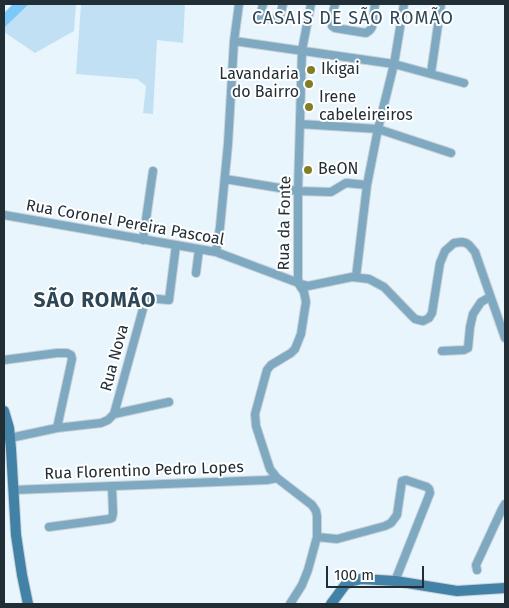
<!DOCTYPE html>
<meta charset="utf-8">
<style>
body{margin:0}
#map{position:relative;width:509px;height:608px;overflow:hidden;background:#e9f5fd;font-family:"Fira Sans",sans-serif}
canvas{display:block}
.frame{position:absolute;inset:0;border:5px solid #222e35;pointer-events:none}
.scale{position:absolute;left:326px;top:566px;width:98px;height:22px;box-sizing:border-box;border:2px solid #222e35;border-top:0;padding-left:6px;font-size:15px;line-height:18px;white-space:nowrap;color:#222e35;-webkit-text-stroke:4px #fff;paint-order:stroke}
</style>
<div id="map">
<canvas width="509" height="608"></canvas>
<div class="frame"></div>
<div class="scale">100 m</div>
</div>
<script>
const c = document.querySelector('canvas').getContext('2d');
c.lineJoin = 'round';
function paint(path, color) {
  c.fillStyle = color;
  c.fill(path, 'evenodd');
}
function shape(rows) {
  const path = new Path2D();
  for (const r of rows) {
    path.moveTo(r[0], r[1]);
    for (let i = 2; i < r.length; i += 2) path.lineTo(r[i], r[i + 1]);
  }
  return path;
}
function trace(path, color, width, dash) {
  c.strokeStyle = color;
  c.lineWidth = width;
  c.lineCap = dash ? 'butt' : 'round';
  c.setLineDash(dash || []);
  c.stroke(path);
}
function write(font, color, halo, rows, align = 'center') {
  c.font = font + ' "Fira Sans",sans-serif';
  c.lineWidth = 4;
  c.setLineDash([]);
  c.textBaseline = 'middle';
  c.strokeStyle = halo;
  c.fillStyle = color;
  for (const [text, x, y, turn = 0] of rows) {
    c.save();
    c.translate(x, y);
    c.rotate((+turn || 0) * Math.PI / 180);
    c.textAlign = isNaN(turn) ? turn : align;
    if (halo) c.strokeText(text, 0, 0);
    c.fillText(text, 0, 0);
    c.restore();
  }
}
paint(shape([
 [29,4,76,4,74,31,35,53,4,32,4,28],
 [81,4,185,4,183,43,157,40,153,114,143,113,146,86,137,79,76,74]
]), '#c1e0f4');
paint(shape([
 [13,4,29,4,4,28,4,13]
]), '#7bc9f9');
const street = shape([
 [263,4,260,17,279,20,283,4],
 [335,4,332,17,332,26,335,28,366,33,370,30,372,27,375,4],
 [234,41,394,64,464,83],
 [431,73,441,4],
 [300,124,378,129,451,153],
 [225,179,298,191,331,192,346,183,367,185],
 [4,215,216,252,304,285,308,286,352,277,369,279,384,287,411,315,415,319,423,321,429,318,432,313,440,263,445,251,454,243,462,242,466,243,469,245,475,252,505,338],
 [143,240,153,171],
 [216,252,220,227,228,144,234,41,239,4],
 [196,273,199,249],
 [356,277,367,185,378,129,394,64,404,4],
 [442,351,464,350,468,348,470,327,473,314,481,302,490,297],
 [4,360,57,353,67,353,71,355,72,359,57,428,10,438],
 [114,414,169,402],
 [57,428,101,423,108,420,114,414,146,298,169,300,176,245],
 [13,490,267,480,277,478],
 [49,527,109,519,112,518,113,513,112,486],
 [317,537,337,539,385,526,391,523,397,515,402,481,406,480,427,487,429,489,430,493,395,581],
 [477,570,476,565,502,509,505,504],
 [290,604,302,585,308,570,317,537,317,516,316,511,312,505,277,478,270,469,256,426,255,414,267,370,271,365,291,353,295,349,301,334,305,308,306,302,304,292,298,283,298,191,302,50,311,4]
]);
const secondary = shape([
 [4,411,9,428,11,449,16,535,22,575,28,604],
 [331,604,345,585,352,581,361,579,395,581,457,591,505,588]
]);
trace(street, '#c5d1d9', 10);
trace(secondary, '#c5d1d9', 12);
trace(street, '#7fa8c1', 8);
trace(secondary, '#4282a7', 10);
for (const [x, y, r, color] of [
 [311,70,5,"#817e26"],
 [309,84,5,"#817e26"],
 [309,107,5,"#817e26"],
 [308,170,5,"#817e26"]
]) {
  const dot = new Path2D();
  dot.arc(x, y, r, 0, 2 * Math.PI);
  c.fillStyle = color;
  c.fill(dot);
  trace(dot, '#fff', 2);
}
write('16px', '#222e35', '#fff', [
 ["Ikigai",321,70],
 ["Lavandaria",299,75,"right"],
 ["do Bairro",299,93,"right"],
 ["Irene",319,98],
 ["cabeleireiros",319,116],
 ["BeON",318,170]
], 'left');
write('16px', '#222e35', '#fff', [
 ["Rua Coronel Pereira Pascoal",125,223,10],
 ["Rua da Fonte",285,223,-89],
 ["Rua Nova",115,358,-75],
 ["Rua Florentino Pedro Lopes",144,471,-2]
]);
c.letterSpacing = '1px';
write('18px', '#2d4757', '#fff', [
 ["CASAIS DE SÃO ROMÃO",353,19]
]);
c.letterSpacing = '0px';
c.letterSpacing = '1px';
write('bold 21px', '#2d4757', '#fff', [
 ["SÃO ROMÃO",95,301]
]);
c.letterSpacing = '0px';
</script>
